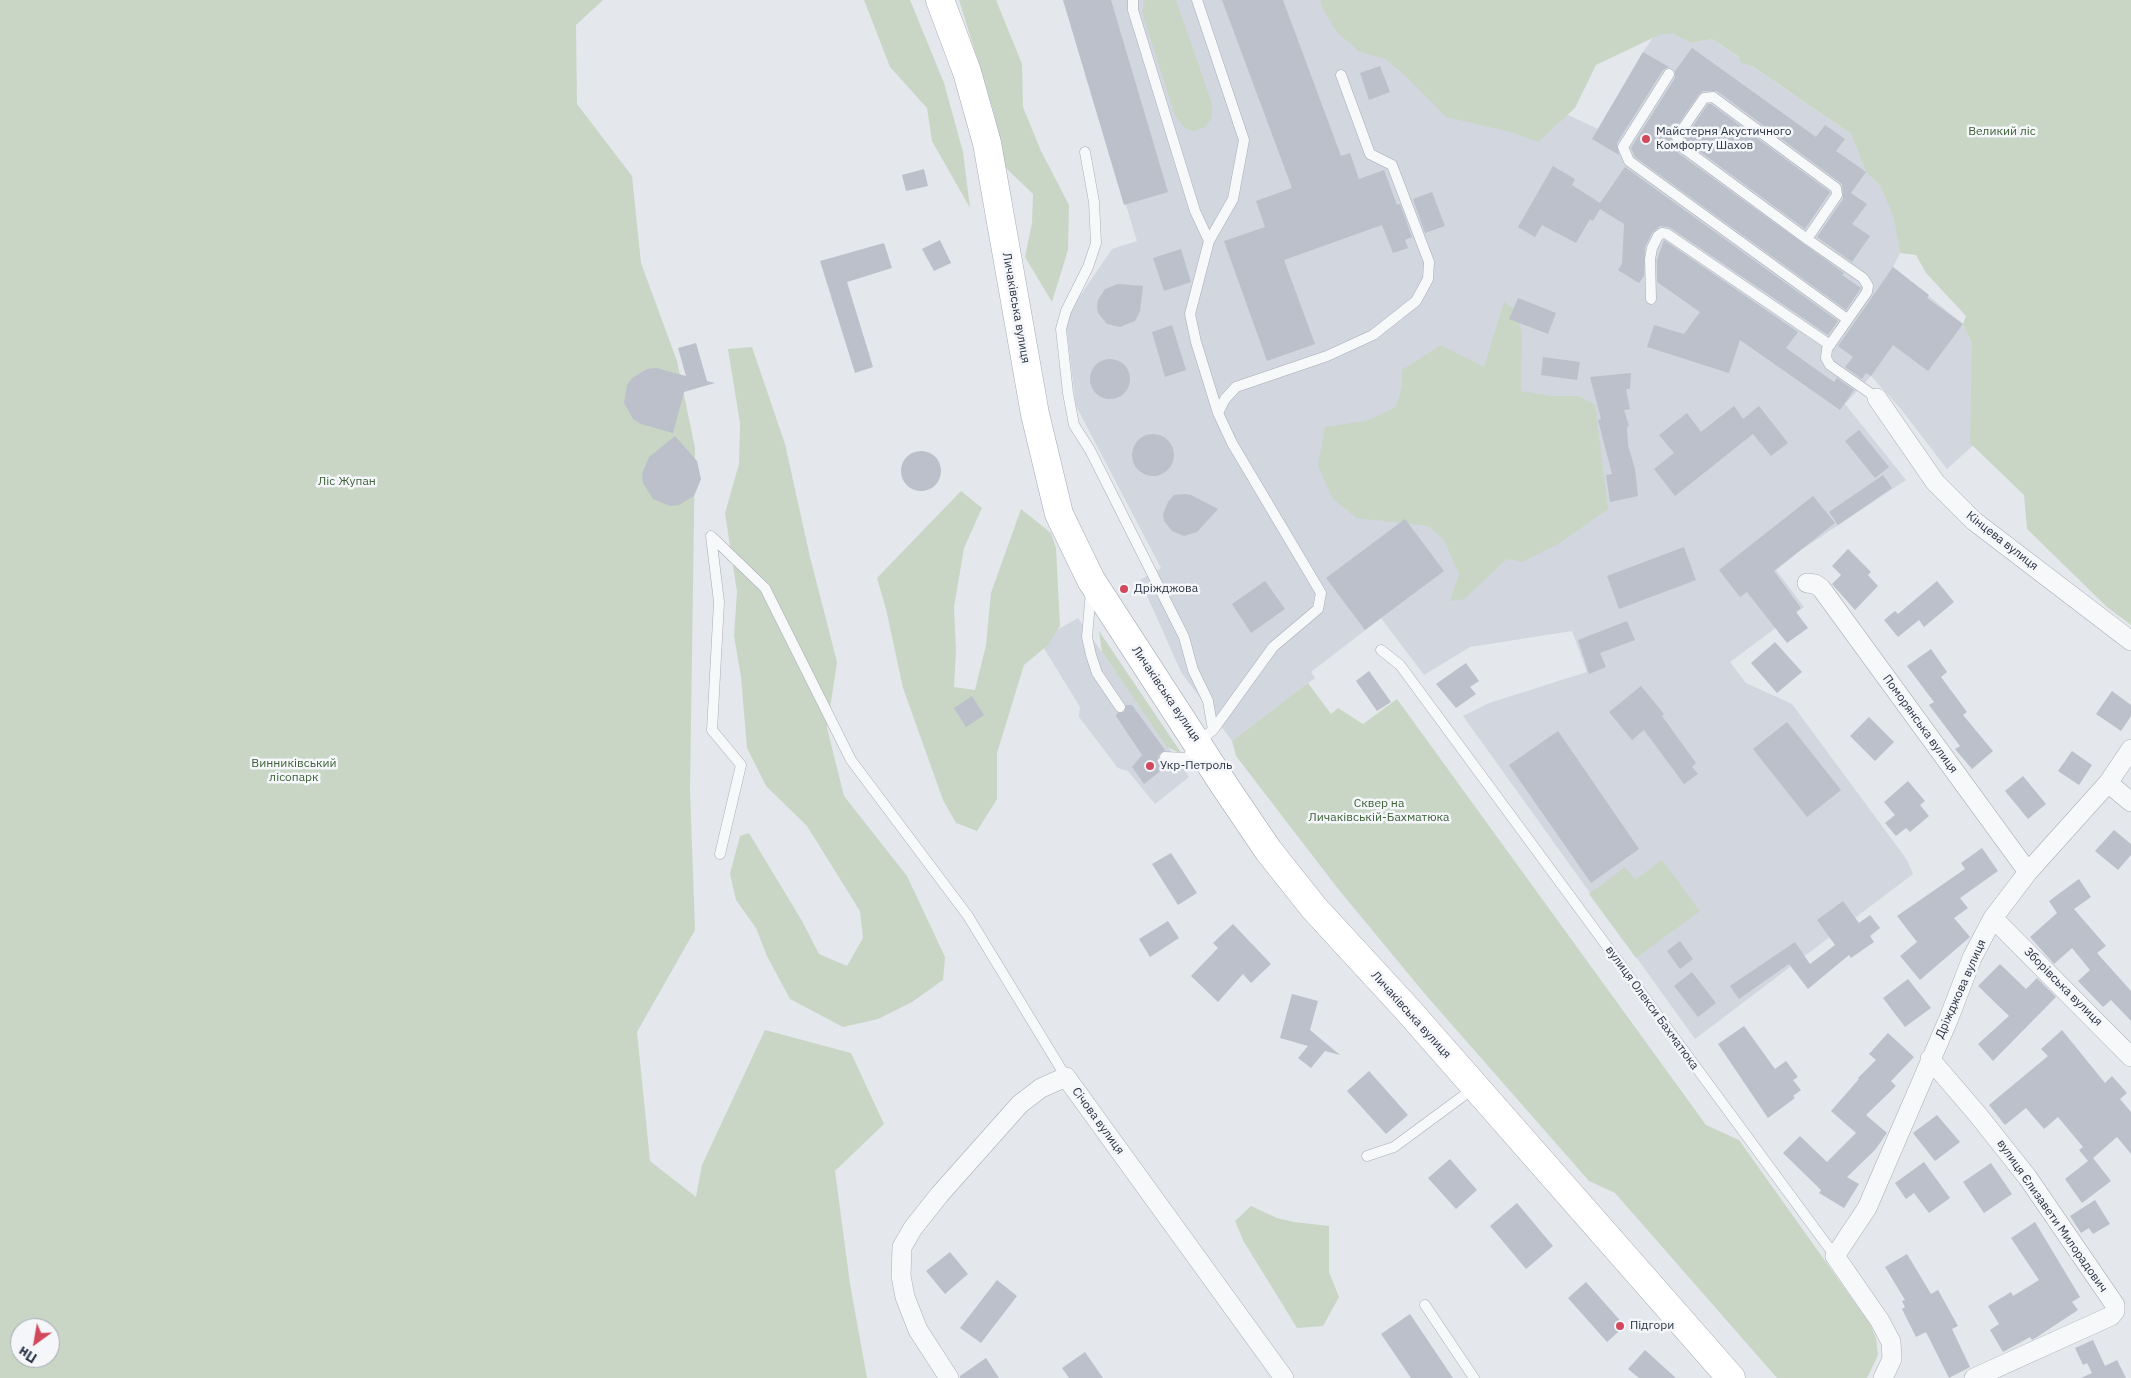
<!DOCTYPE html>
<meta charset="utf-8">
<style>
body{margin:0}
#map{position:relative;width:2131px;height:1378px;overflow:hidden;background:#e4e7ec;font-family:"IBM Plex Sans",sans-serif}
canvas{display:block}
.north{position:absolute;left:10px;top:1318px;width:50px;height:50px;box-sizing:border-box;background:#f4f6f9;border:1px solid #a4a8b1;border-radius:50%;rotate:212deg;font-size:14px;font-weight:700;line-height:20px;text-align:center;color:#2b3445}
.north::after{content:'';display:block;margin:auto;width:18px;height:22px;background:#d1495b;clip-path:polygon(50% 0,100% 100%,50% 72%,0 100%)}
</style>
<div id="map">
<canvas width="2131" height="1378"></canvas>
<div class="north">Пн</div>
</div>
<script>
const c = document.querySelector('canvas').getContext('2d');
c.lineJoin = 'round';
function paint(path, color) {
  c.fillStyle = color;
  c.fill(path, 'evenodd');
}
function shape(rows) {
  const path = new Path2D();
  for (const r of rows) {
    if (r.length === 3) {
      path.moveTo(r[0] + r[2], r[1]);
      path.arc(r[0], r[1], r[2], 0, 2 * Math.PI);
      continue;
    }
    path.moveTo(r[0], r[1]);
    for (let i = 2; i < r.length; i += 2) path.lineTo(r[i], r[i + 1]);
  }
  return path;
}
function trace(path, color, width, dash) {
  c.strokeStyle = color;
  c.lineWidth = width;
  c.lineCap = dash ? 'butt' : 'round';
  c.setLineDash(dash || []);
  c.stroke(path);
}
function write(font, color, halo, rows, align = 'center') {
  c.font = font + ' "IBM Plex Sans",sans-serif';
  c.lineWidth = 5;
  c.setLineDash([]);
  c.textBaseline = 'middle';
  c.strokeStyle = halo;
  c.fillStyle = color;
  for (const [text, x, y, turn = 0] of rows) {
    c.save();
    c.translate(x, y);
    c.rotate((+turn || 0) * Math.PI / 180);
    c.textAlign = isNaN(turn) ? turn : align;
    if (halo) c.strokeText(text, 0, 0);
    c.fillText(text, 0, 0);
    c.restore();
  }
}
paint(shape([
 [1063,0,1343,0,1408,40,1598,129,1643,52,1661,26,1691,43,1712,39,1851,134,1866,172,1881,187,1895,218,1900,253,1893,267,1963,324,1985,373,1977,442,1947,469,1900,408,1871,376,1845,404,1906,480,1801,550,1776,570,1804,607,1730,662,1746,683,1792,704,1907,860,1913,874,1695,1039,1463,716,1489,703,1587,672,1572,631,1470,647,1424,675,1381,618,1311,672,1315,678,1232,741,1181,672,1140,580,1161,568,1076,406,1066,323,1071,309,1112,249,1137,241],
 [1078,618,1189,777,1155,804,1128,771,1118,768,1079,717,1080,707,1039,640]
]), '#d2d6de');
paint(shape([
 [0,0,603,0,576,25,577,104,632,176,641,263,677,361,695,448,690,790,695,930,637,1032,650,1161,696,1197,702,1165,765,1030,851,1053,884,1124,835,1171,850,1284,867,1378,0,1378],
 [20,1328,50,1328,50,1358,20,1358],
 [864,0,910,0,944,83,963,152,970,208,932,141,927,108,890,67],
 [959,0,996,0,1022,64,1023,107,1041,151,1069,205,1068,250,1052,302,1025,257,1032,223,1033,194,1005,167,994,113],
 [1145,0,1176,0,1212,104,1212,117,1205,127,1195,131,1186,129,1175,116,1142,12],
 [1320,0,2131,0,2131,625,2107,607,2027,529,2024,495,1970,443,1972,344,1963,324,1966,316,1926,273,1916,255,1900,253,1894,218,1881,187,1866,172,1851,134,1752,66,1741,63,1739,57,1712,39,1691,43,1672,33,1659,35,1596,65,1575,108,1538,142,1511,132,1446,117,1408,78,1385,59,1360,52,1336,31,1323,9],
 [1504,302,1517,311,1522,334,1521,391,1551,396,1579,396,1595,405,1608,509,1560,543,1522,562,1507,559,1464,599,1450,601,1459,574,1444,540,1428,526,1357,518,1333,499,1318,466,1325,427,1366,421,1396,407,1402,387,1402,370,1441,345,1484,367],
 [752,347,785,444,810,557,837,662,827,728,844,796,907,876,945,957,943,980,912,1002,878,1019,843,1027,790,999,767,956,756,928,736,900,730,874,740,836,749,833,802,921,819,954,847,966,863,938,860,911,807,826,766,786,747,748,741,677,734,636,737,592,725,513,739,464,740,423,728,349],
 [961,491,982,508,964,548,954,607,956,650,954,687,975,690,986,645,991,593,1021,509,1051,533,1056,548,1060,626,1048,645,1024,665,997,753,997,799,977,831,956,823,943,800,903,688,886,609,877,578],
 [1099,631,1182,754,1167,747,1102,652],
 [1308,683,1331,714,1338,708,1363,724,1397,699,1706,1125,1739,1140,1870,1324,1876,1338,1878,1355,1867,1378,1777,1378,1615,1193,1589,1181,1425,994,1339,890,1236,756,1232,741],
 [1662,860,1700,911,1636,958,1589,894,1625,867,1635,880],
 [1251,1206,1277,1218,1294,1222,1329,1226,1329,1272,1339,1297,1323,1326,1297,1328,1244,1242,1235,1221]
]), '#c9d6c5');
paint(shape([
 [1063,0,1111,0,1168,192,1124,205],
 [1222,0,1283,0,1341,156,1350,153,1359,179,1384,170,1397,205,1400,204,1412,237,1405,240,1408,248,1393,253,1382,225,1284,260,1315,344,1267,361,1224,241,1265,227,1256,201,1292,188],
 [1692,48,1816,137,1825,125,1845,139,1836,151,1866,172,1851,193,1867,204,1852,224,1870,236,1852,262,1817,237,1843,199,1842,184,1717,91,1703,91,1699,94,1670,136,1678,153,1844,273,1842,275,1861,288,1846,310,1635,157,1631,148,1675,78,1675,71],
 [1643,52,1669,67,1663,70,1617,143,1619,155,1592,139],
 [1380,66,1390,92,1369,100,1360,73],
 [1708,104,1711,104,1830,192,1805,229,1687,142,1685,138],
 [1553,166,1575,179,1572,185,1600,203,1625,167,1838,321,1828,335,1669,227,1660,226,1652,233,1645,247,1644,276,1639,283,1618,270,1622,264,1624,224,1600,209,1593,221,1590,219,1576,243,1542,225,1535,237,1518,227],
 [924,169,928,186,906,191,902,175],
 [1432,192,1445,226,1425,233,1413,199],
 [940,240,951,263,934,271,922,249],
 [1664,240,1798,332,1786,348,1834,382,1837,378,1854,390,1840,410,1740,340,1729,373,1647,347,1654,325,1684,334,1700,312,1657,282,1657,260],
 [884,243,892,268,847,282,873,367,855,373,820,261],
 [1181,249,1191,282,1164,291,1153,258],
 [1893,267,1929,295,1927,298,1963,324,1928,371,1893,345,1871,376,1866,373,1862,379,1845,367,1853,357,1838,346],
 [1118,284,1143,286,1140,311,1135,321,1120,327,1107,324,1098,313,1097,306,1098,300,1105,289],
 [1518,298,1556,313,1548,334,1509,319],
 [1172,325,1186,370,1165,377,1152,332],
 [696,343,707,381,715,383,684,392,673,433,641,424,633,419,624,403,627,385,632,378,647,369,656,368,686,376,678,348],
 [1543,357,1580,362,1577,380,1541,375],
 [1110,379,20],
 [1631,373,1630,389,1626,389,1630,409,1624,410,1629,426,1627,427,1628,445,1635,469,1638,496,1610,502,1606,475,1612,474,1598,420,1601,419,1590,377],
 [1734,406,1743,419,1759,406,1788,443,1771,456,1753,434,1675,496,1654,469,1674,453,1659,435,1687,413,1701,432],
 [1859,430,1889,467,1875,478,1845,441],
 [1153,455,21],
 [675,436,697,461,701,479,694,496,679,505,670,506,653,499,643,483,642,474,649,457],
 [921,471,20],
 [1883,475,1892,488,1838,525,1829,512],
 [1185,494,1191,495,1218,509,1197,532,1184,536,1172,531,1164,521,1163,514,1168,502,1174,495],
 [1813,496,1835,523,1774,571,1801,608,1796,612,1808,628,1787,643,1747,592,1740,597,1719,570],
 [1405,519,1444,571,1365,630,1326,578],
 [1684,547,1696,580,1619,609,1607,576],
 [1848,549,1871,572,1868,575,1878,586,1855,610,1832,584,1841,575,1832,566],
 [1265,581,1285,609,1251,633,1232,604],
 [1937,581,1954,602,1924,627,1919,620,1898,637,1884,620,1895,611,1898,614],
 [1627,621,1635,640,1600,653,1606,667,1589,674,1578,640],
 [1775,642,1802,672,1777,693,1751,663],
 [1931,649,1947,672,1941,677,1967,712,1963,715,1993,751,1972,769,1955,749,1960,746,1929,705,1934,702,1907,666],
 [1466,663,1479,681,1470,687,1476,694,1456,708,1436,684],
 [1369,671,1391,702,1377,711,1356,681],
 [1641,686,1664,714,1662,716,1696,763,1692,767,1698,774,1684,784,1644,730,1632,740,1609,712],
 [2112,691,2131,705,2131,716,2121,731,2096,714],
 [972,696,984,715,966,727,954,708],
 [1126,705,1132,705,1165,750,1158,756,1159,761,1164,764,1163,769,1144,784,1132,767,1142,755,1116,716,1117,713,1124,712],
 [1869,717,1894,742,1875,761,1850,736],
 [1787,722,1841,790,1807,817,1753,749],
 [1558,731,1639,849,1591,883,1509,765],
 [2072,751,2092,765,2079,785,2058,771],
 [2023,776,2046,804,2028,819,2005,791],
 [1908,781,1925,801,1920,805,1929,816,1910,832,1906,828,1896,836,1885,823,1895,815,1884,802],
 [2114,830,2131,844,2131,855,2118,870,2095,851],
 [1982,848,1998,871,1960,898,1968,908,1954,918,1970,937,1920,980,1900,956,1917,942,1897,916,1965,869,1961,863],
 [1171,853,1197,893,1178,905,1152,864],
 [2079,879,2091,897,2074,909,2106,946,2097,953,2131,991,2131,1021,2111,1000,2103,1007,2078,981,2090,970,2072,948,2054,964,2030,937,2057,913,2049,901],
 [1843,901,1859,923,1870,915,1880,928,1870,936,1874,942,1851,958,1849,955,1808,989,1789,964,1739,999,1730,986,1795,942,1810,964,1835,945,1817,920],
 [1168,921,1179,938,1150,957,1139,939],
 [1233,924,1271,964,1251,983,1243,974,1218,1002,1191,976,1218,948,1213,943],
 [1680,941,1693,959,1680,969,1667,951],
 [2000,964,2026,989,2037,978,2056,997,1993,1061,1978,1044,2009,1016,1978,986],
 [1692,972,1716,1003,1698,1017,1674,986],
 [1908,979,1931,1008,1905,1027,1883,998],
 [1292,994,1318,1001,1310,1030,1340,1055,1325,1051,1311,1068,1298,1058,1308,1046,1280,1038],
 [1744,1026,1775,1069,1786,1061,1798,1077,1793,1080,1801,1090,1793,1096,1795,1098,1768,1118,1718,1044],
 [2062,1030,2105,1083,2112,1076,2127,1093,2120,1099,2131,1112,2131,1154,2117,1137,2093,1158,2111,1181,2082,1203,2065,1179,2088,1161,2079,1150,2083,1147,2058,1117,2044,1129,2026,1108,2005,1125,1989,1105,2048,1056,2041,1049],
 [1888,1033,1914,1057,1891,1081,1896,1086,1866,1115,1887,1133,1875,1150,1847,1177,1859,1184,1844,1208,1819,1193,1821,1190,1783,1153,1800,1136,1827,1162,1856,1133,1831,1111,1859,1079,1858,1078,1876,1060,1869,1054],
 [1369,1071,1408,1115,1386,1134,1347,1091],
 [1937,1115,1960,1142,1935,1161,1913,1133],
 [1450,1159,1477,1190,1456,1209,1428,1178],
 [1924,1162,1950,1198,1929,1213,1914,1193,1906,1199,1895,1183],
 [1991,1163,2012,1194,1984,1213,1963,1182],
 [2095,1200,2110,1224,2093,1234,2089,1228,2081,1233,2070,1216],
 [1517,1203,1553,1246,1526,1269,1490,1226],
 [2035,1222,2080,1297,2072,1302,2078,1310,2037,1337,2032,1340,2030,1337,2003,1352,1990,1330,1999,1324,1988,1306,2011,1292,2013,1296,2039,1280,2011,1238],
 [950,1252,968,1274,945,1294,926,1271],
 [1907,1254,1931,1294,1938,1290,1958,1326,1952,1329,1970,1367,1949,1378,1926,1332,1916,1337,1902,1309,1905,1307,1902,1301,1905,1300,1885,1267],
 [997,1280,1017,1296,981,1343,960,1328],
 [1586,1282,1625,1326,1607,1342,1568,1298],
 [1410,1314,1453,1378,1411,1378,1381,1334],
 [2093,1340,2105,1366,2117,1360,2126,1378,2081,1378,2092,1373,2087,1363,2083,1365,2075,1348],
 [1645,1350,1676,1378,1639,1378,1628,1369],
 [1085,1352,1103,1378,1069,1378,1062,1368],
 [986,1358,999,1378,960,1378,960,1376]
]), '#bbc0ca');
const lane = shape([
 [1133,0,1133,10,1195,211,1209,241],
 [1669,74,1623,147,1629,161,1847,319],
 [1085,152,1094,202,1096,243,1088,267,1066,311,1061,329,1068,393,1074,425,1090,450,1184,637,1193,670,1208,701,1213,730],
 [1807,239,1837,195,1836,188,1713,97,1704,98,1677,137,1682,147,1807,239,1863,278,1868,286,1867,292,1827,349,1826,358,1830,365,1877,398],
 [1651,299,1650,259,1652,248,1658,236,1662,233,1667,234,1830,345],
 [1218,413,1225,399,1236,387,1327,356,1373,335,1416,301,1428,279,1429,262,1392,165,1370,154,1341,75],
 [1091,591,1087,637,1091,655,1097,673,1120,707],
 [1381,650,1400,665,1835,1256],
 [1165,757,1187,758,1198,742,1213,730,1273,647,1318,609,1321,593,1232,443,1218,413,1196,342,1190,314,1209,241,1233,199,1244,140,1197,0],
 [720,854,741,765,712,730,719,602,711,536,765,588,851,760,968,916,1066,1077],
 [1367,1156,1394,1147,1474,1088],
 [1425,1305,1474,1378]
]);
const street = shape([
 [1877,398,1935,482,1974,521,2131,641],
 [1807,583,1815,584,1821,588,2028,872],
 [2108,783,2131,802],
 [1993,918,2131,1057],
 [1930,1059,1978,1115,2028,1178,2115,1305,2115,1311,2111,1316,1974,1378],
 [949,1378,918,1330,905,1297,901,1276,902,1247,913,1228,940,1194,1020,1104,1041,1088,1066,1077,1284,1378],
 [1883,1378,1892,1359,1891,1342,1880,1321,1835,1256,1867,1208,1949,1018,1972,958,1993,918,2028,872,2108,783,2131,749]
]);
const primary = shape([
 [940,0,967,72,987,143,1035,414,1059,514,1091,580,1224,785,1268,850,1314,908,1407,1009,1731,1378]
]);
trace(lane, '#a9aeb7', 11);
trace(street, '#a9aeb7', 20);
trace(primary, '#a3abb8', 29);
trace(lane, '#f7f8fa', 10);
trace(street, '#f7f8fa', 19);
trace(primary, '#fff', 28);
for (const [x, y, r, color] of [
 [1646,139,5,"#d1495b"],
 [1124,589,5,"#d1495b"],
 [1150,766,5,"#d1495b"],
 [1620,1326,5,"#d1495b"]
]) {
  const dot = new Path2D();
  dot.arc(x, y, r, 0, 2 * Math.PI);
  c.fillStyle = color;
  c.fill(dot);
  trace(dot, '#f4f6f9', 2);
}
write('12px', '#2b3445', '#f4f6f9', [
 ["Майстерня Акустичного",1656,132],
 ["Комфорту Шахов",1656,146],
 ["Дріжджова",1134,589],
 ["Укр-Петроль",1160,766],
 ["Підгори",1630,1326]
], 'left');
write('12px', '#3f6138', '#f4f6f9', [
 ["Великий ліс",2002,132],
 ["Ліс Жупан",347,482],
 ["Винниківський",294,764],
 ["лісопарк",294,778],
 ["Сквер на",1379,804],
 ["Личаківській-Бахматюка",1379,818]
]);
write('12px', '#2b3445', '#f4f6f9', [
 ["Личаківська вулиця",1016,308,80],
 ["Кінцева вулиця",2002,541,38],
 ["Личаківська вулиця",1166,694,56],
 ["Поморянська вулиця",1920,724,54],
 ["Зборівська вулиця",2063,987,45],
 ["Дріжджова вулиця",1961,989,-66],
 ["вулиця Олекси Бахматюка",1652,1008,54],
 ["Личаківська вулиця",1411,1015,48],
 ["Січова вулиця",1098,1121,54],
 ["вулиця Єлизавети Милорадович",2052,1216,55]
]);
</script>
